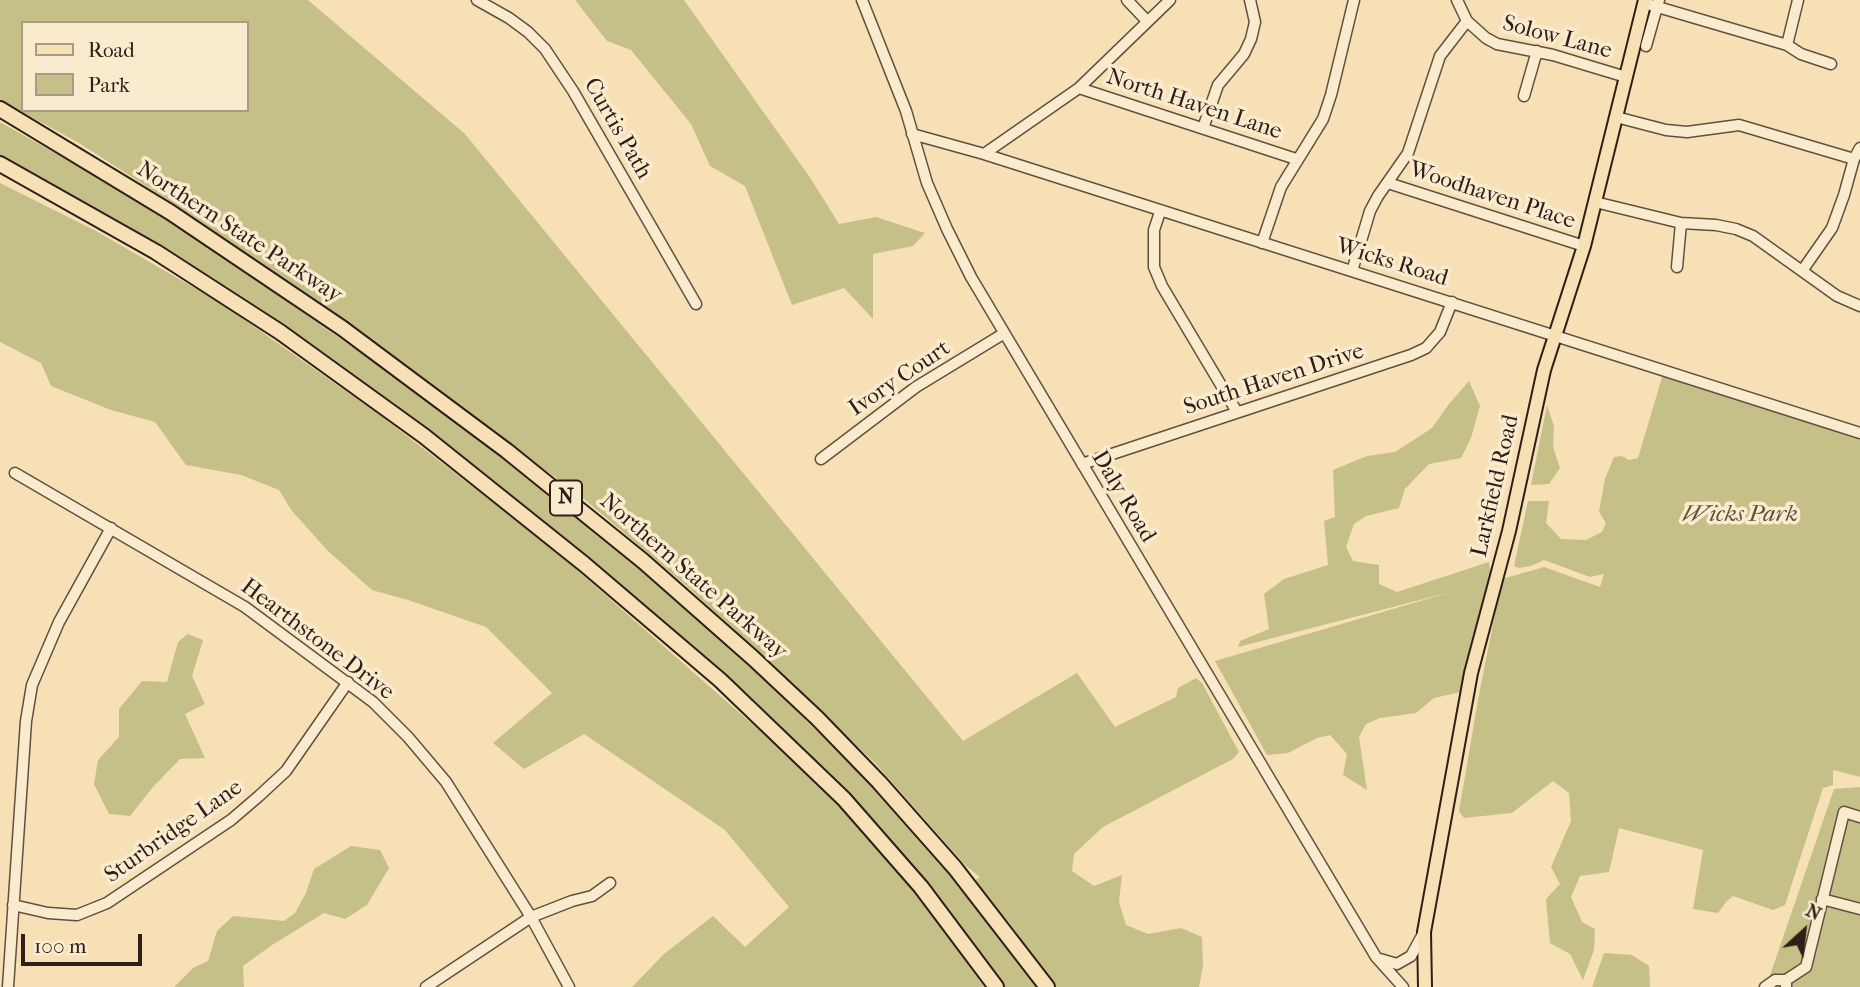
<!DOCTYPE html>
<style>
body{margin:0}
#map{position:relative;width:1860px;height:987px;overflow:hidden;background:#f7e0b5;font-family:"IM FELL French Canon",serif}
canvas{display:block}
.legend{position:absolute;left:21px;top:21px;width:228px;height:91px;box-sizing:border-box;background:#faebcf;border:2px solid #a89a86;margin:0;padding:9px 12px;list-style:none;font-size:21px;color:#2e2019}
.legend li{display:flex;align-items:center;gap:14px;height:35px}
.legend b{width:35px;border:2px solid #a89a86}
.north{position:absolute;left:1769px;top:896px;width:70px;height:70px;-webkit-text-stroke:5px #faebcf;paint-order:stroke;rotate:27deg;font-size:19px;font-weight:700;line-height:28px;text-align:center;color:#2e2019}
.north::after{content:'';display:block;margin:auto;width:24px;height:32px;background:#2e2019;clip-path:polygon(50% 0,100% 100%,50% 72%,0 100%)}
.scale{position:absolute;left:21px;top:934px;width:121px;height:32px;box-sizing:border-box;border:4px solid #2e2019;border-top:0;padding-left:9px;font-size:21px;line-height:24px;white-space:nowrap;color:#2e2019;-webkit-text-stroke:5px #faebcf;paint-order:stroke}
</style>
<div id="map">
<canvas width="1860" height="987"></canvas>
<ul class="legend">
<li><b style="height:9px;background:#f7e0b5"></b>Road</li>
<li><b style="height:19px;background:#c4c088"></b>Park</li>
</ul>
<div class="north">N</div>
<div class="scale">100 m</div>
</div>
<script>
const c = document.querySelector('canvas').getContext('2d');
c.lineJoin = 'round';
function paint(path, color) {
  c.fillStyle = color;
  c.fill(path, 'evenodd');
}
function shape(rows) {
  const path = new Path2D();
  for (const r of rows) {
    path.moveTo(r[0], r[1]);
    for (let i = 2; i < r.length; i += 2) path.lineTo(r[i], r[i + 1]);
  }
  return path;
}
function trace(path, color, width, dash) {
  c.strokeStyle = color;
  c.lineWidth = width;
  c.lineCap = dash ? 'butt' : 'round';
  c.setLineDash(dash || []);
  c.stroke(path);
}
function write(font, color, halo, rows, align = 'center') {
  c.font = font + ' "IM FELL French Canon",serif';
  c.lineWidth = 7;
  c.setLineDash([]);
  c.textBaseline = 'middle';
  c.strokeStyle = halo;
  c.fillStyle = color;
  for (const [text, x, y, turn = 0] of rows) {
    c.save();
    c.translate(x, y);
    c.rotate((+turn || 0) * Math.PI / 180);
    c.textAlign = isNaN(turn) ? turn : align;
    if (halo) c.strokeText(text, 0, 0);
    c.fillText(text, 0, 0);
    c.restore();
  }
}
paint(shape([
 [0,0,308,0,465,134,963,741,1077,673,1115,727,1176,697,1178,688,1196,678,1202,683,1239,752,1233,759,1103,827,1074,854,1072,871,1094,886,1122,875,1119,902,1126,925,1148,934,1181,928,1202,937,1203,966,1199,987,1054,987,1011,925,974,881,980,877,966,866,875,763,691,590,577,493,194,217,79,143,0,100],
 [23,23,247,23,247,110,23,110],
 [575,0,684,0,811,179,839,224,876,217,925,233,913,246,873,254,873,319,844,288,792,305,745,186,710,166,691,124,631,50,607,41],
 [0,122,103,180,206,245,418,393,539,485,657,582,761,675,900,815,995,927,1040,987,1000,987,792,740,387,403,0,160],
 [0,183,96,231,222,304,380,415,553,549,816,780,890,861,951,938,984,987,632,987,664,954,713,916,745,947,789,907,725,830,584,734,524,769,493,743,552,693,486,627,408,600,372,590,328,551,292,511,279,490,241,475,186,465,155,422,111,410,51,386,41,363,0,342],
 [1663,374,1860,440,1860,777,1833,770,1833,785,1823,788,1785,905,1773,910,1733,896,1726,902,1718,913,1693,909,1703,850,1619,828,1609,872,1580,876,1571,897,1582,922,1595,929,1594,950,1583,980,1570,954,1550,943,1546,899,1560,884,1551,867,1571,821,1569,793,1553,781,1512,813,1464,818,1459,811,1478,700,1502,579,1544,567,1600,587,1604,574,1590,577,1544,560,1531,566,1519,568,1514,566,1528,501,1549,501,1546,523,1561,539,1586,540,1602,532,1606,523,1599,512,1605,479,1614,457,1622,456,1629,460,1638,458],
 [1469,381,1480,406,1471,438,1461,458,1429,464,1405,489,1399,508,1366,516,1354,524,1346,547,1353,561,1379,565,1379,584,1397,592,1489,562,1491,581,1465,691,1434,698,1416,713,1380,718,1366,724,1359,737,1367,790,1343,775,1347,754,1330,735,1317,738,1288,753,1267,755,1215,661,1451,592,1238,647,1240,641,1269,629,1264,594,1284,579,1328,565,1324,521,1335,517,1333,470,1367,456,1395,452,1432,428,1449,404],
 [1547,405,1554,426,1553,447,1560,468,1549,484,1531,485],
 [188,634,203,640,192,676,205,704,185,714,205,758,180,759,153,787,130,816,109,814,94,784,98,760,119,737,119,709,142,681,167,682,178,642],
 [1860,787,1860,987,1766,987,1834,789],
 [351,846,380,850,389,868,367,905,345,919,324,913,272,945,243,966,244,987,174,987,193,968,208,961,217,931,233,916,284,921,295,913,306,893,314,869],
 [1604,953,1632,955,1649,966,1650,987,1592,987]
]), '#c4c088');
const minor = shape([
 [477,0,509,18,528,32,545,49,573,91,696,304],
 [862,0,906,111,927,183,947,229,971,277,1376,957,1403,987],
 [1127,0,1147,21],
 [1457,0,1467,21,1486,38,1497,44,1553,55,1626,77],
 [1644,3,1787,45,1801,54,1831,64],
 [1787,45,1798,0],
 [1646,46,1659,0],
 [1079,88,1296,159],
 [1524,96,1537,51],
 [1616,117,1666,130,1687,132,1739,125,1854,159],
 [1203,128,1218,85,1244,54,1251,39,1255,22,1250,0],
 [912,134,984,154,1860,433],
 [984,154,1079,88,1170,0],
 [1388,183,1584,246],
 [1595,202,1681,223,1716,225,1736,229,1753,236,1837,296,1860,306],
 [1160,212,1154,230,1154,267,1162,286,1237,412],
 [1262,243,1281,187,1323,119,1331,95,1354,0],
 [1677,267,1681,223],
 [1352,271,1370,211,1378,196,1408,153,1440,56,1467,21],
 [1802,271,1832,228,1844,195,1854,159,1860,148],
 [821,459,916,387,1003,334],
 [1082,464,1411,355,1426,348,1440,332,1452,302],
 [15,473,245,607,373,702,408,737,446,782,531,917,569,987],
 [1822,899,1860,909],
 [13,905,48,913,77,915,107,903,231,820,259,796,286,771,348,682],
 [1380,959,1397,964,1411,956,1424,932],
 [1786,980,1806,967,1844,812,1860,817],
 [8,987,26,721,32,685,59,622,111,528],
 [426,987,531,917,572,901,592,896,610,883],
 [1765,987,1775,980,1786,980,1786,987]
]);
const major = shape([
 [1425,987,1424,932,1471,673,1509,531,1544,370,1584,246,1645,0]
]);
const highway = shape([
 [0,109,170,212,342,328,507,451,643,561,753,658,817,718,879,782,955,868,1047,987],
 [0,164,156,252,280,332,424,436,584,564,720,680,844,799,921,887,996,987]
]);
trace(minor, '#605040', 13);
trace(major, '#2e2019', 16);
trace(highway, '#2e2019', 18);
trace(minor, '#faebcf', 10);
trace(major, '#f7e0b5', 12);
trace(highway, '#f7e0b5', 14);
for (const [x, y, w] of [
 [566,498,32]
]) {
  const box = new Path2D();
  box.roundRect(x - w / 2, y - 17.5, w, 35, 5);
  c.fillStyle = '#faebcf';
  c.fill(box);
  trace(box, '#2e2019', 2);
}
write('bold 21px', '#2e2019', null, [
 ["N",566,498]
]);
write('23px', '#2e2019', '#faebcf', [
 ["Solow Lane",1557,38,15],
 ["North Haven Lane",1194,105,18],
 ["Curtis Path",617,129,60],
 ["Woodhaven Place",1492,196,18],
 ["Northern State Parkway",239,233,33],
 ["Wicks Road",1392,263,17],
 ["Ivory Court",900,379,-34],
 ["South Haven Drive",1274,380,-18],
 ["Larkfield Road",1496,486,-77],
 ["Daly Road",1123,497,59],
 ["Northern State Parkway",693,577,41],
 ["Hearthstone Drive",317,640,37],
 ["Sturbridge Lane",174,832,-35]
]);
write('italic 23px', '#5b503a', '#faebcf', [
 ["Wicks Park",1740,515]
]);
</script>
